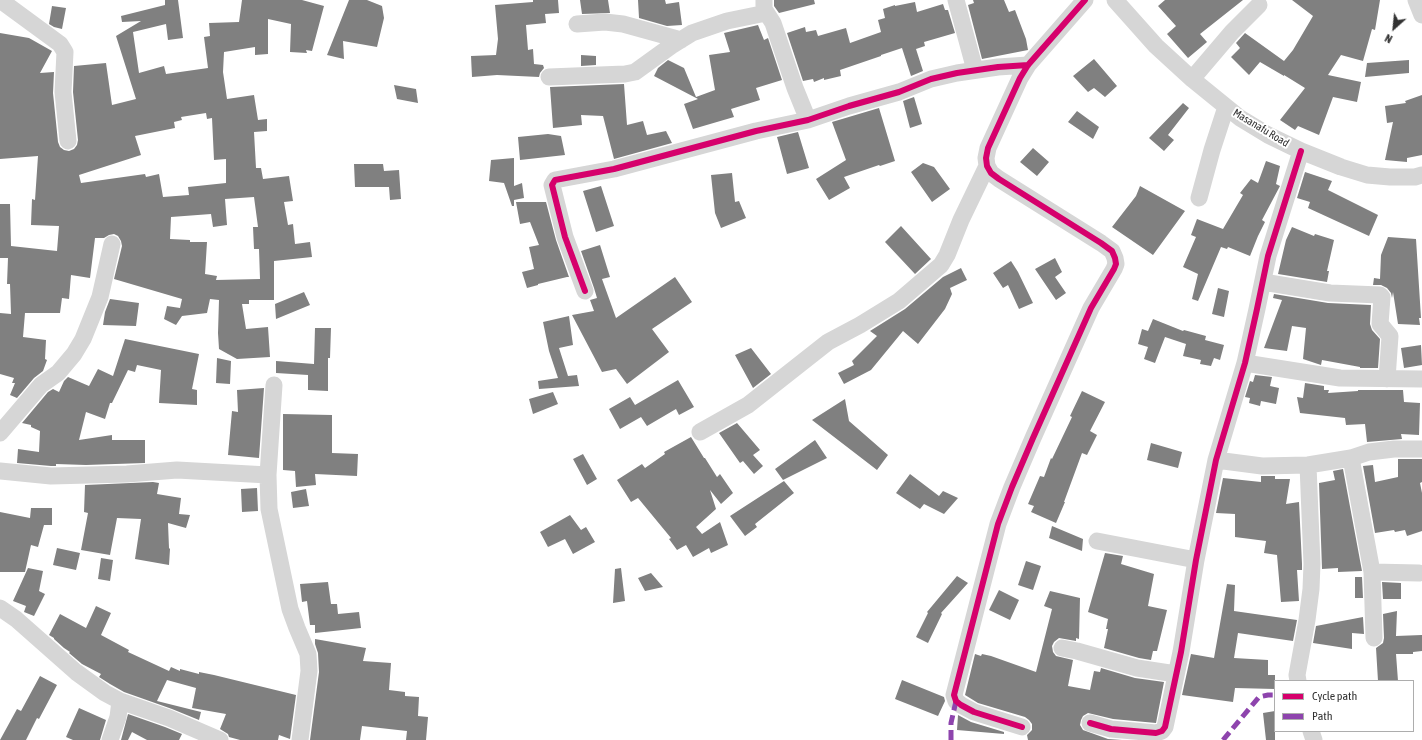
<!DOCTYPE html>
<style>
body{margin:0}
#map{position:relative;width:1422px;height:740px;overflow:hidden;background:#fff;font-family:"Asap Condensed",sans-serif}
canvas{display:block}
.legend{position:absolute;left:1274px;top:680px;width:140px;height:52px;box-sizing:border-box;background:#fff;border:1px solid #adadad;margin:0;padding:5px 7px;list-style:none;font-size:12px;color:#323232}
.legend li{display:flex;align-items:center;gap:8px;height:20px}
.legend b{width:20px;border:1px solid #adadad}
.north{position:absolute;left:1374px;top:8px;width:40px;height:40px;-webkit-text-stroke:3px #fff;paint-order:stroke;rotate:207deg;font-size:11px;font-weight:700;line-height:16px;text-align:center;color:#323232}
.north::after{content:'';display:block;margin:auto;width:14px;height:18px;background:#323232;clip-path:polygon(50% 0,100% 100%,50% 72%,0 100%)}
</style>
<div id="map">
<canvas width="1422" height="740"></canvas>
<ul class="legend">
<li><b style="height:5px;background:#d6006c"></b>Cycle path</li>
<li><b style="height:5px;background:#8e44ad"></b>Path</li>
</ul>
<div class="north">N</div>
</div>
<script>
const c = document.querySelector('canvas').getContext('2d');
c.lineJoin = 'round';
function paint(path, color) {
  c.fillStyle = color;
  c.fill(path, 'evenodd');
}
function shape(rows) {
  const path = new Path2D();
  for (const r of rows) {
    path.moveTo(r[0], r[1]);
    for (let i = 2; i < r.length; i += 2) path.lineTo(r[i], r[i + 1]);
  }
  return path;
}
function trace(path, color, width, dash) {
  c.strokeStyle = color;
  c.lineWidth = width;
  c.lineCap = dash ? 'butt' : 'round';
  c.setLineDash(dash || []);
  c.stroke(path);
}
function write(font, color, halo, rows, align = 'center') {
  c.font = font + ' "Asap Condensed",sans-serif';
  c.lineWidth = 4;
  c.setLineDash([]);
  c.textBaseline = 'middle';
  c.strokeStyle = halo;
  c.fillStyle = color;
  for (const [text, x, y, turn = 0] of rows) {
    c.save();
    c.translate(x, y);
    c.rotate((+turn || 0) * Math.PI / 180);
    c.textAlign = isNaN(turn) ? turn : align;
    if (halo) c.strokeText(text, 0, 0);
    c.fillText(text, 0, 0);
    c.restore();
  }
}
paint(shape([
 [165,0,178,0,183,38,168,40,166,24,133,32,139,73,164,66,166,74,208,68,204,37,210,36,209,23,239,22,242,0,302,0,324,6,312,51,306,50,307,53,290,52,291,24,268,19,268,54,255,55,255,47,224,52,223,72,227,99,254,95,258,120,267,119,267,131,254,132,256,168,261,168,263,179,289,176,293,201,284,202,288,225,293,224,295,244,310,242,312,257,274,261,274,300,249,300,249,304,242,304,246,329,268,327,270,357,237,359,219,349,218,333,219,300,210,299,207,313,182,316,176,325,164,319,167,306,180,308,182,299,114,279,122,246,121,241,118,236,114,234,109,235,104,238,95,238,90,278,71,275,69,299,62,298,60,313,25,313,23,337,46,340,45,359,47,360,43,371,34,378,17,398,10,395,15,383,12,383,14,378,0,374,0,313,11,314,10,284,7,284,8,258,0,258,0,204,10,204,11,246,57,251,59,226,31,225,32,199,35,200,38,156,0,159,0,33,29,38,52,51,40,73,54,72,53,93,58,142,60,147,64,150,69,151,74,149,77,145,78,140,73,92,74,66,106,63,112,105,136,99,116,36,141,21,122,22,121,16,165,5],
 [206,113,207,119,212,118,214,160,226,159,226,183,188,187,189,195,163,197,159,174,146,177,145,174,81,183,79,175,141,155,135,136,175,128,174,122,182,120,181,117],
 [254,197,258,227,253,227,254,249,259,249,260,279,216,280,217,276,205,274,207,242,190,242,190,240,170,239,171,217,211,214,213,227,227,225,225,199],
 [349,0,367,0,382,6,384,18,377,47,343,41,344,59,327,55],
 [533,0,558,0,559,13,545,14,546,23,526,25,528,50,533,49,534,64,543,65,544,68,540,73,539,77,497,75,472,77,471,56,496,55,498,39,495,5,533,2],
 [580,0,608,0,610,13,582,14],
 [638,0,665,0,666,4,679,2,682,25,667,26,639,18],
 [774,0,814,0,815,4,779,13,774,6],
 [973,0,1004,0,1009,12,1015,10,1026,39,1028,50,982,59,968,5,974,3],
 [1165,0,1243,0,1200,34,1207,42,1188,58,1167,34,1176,26,1158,6],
 [1292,0,1380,0,1375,30,1372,29,1363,61,1341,55,1328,75,1361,82,1357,102,1333,97,1319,135,1298,126,1295,130,1280,120,1305,88,1284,75,1284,76,1260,62,1249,75,1231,57,1240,48,1236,43,1245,33,1284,61,1293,50,1313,16],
 [915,2,917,12,943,4,945,10,948,10,955,33,924,42,925,46,916,49,923,71,911,76,902,48,881,55,881,56,840,70,841,76,824,80,824,78,814,82,813,79,803,81,787,33,805,27,806,32,816,30,818,36,846,28,850,43,881,32,878,20,885,18,883,9,895,5,895,6],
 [52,6,66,8,62,29,54,27,49,24],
 [758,25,764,40,768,38,782,80,756,88,760,100,731,109,734,117,693,129,684,104,698,99,654,76,658,68,668,60,684,68,696,97,715,90,709,55,730,52,724,33],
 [581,55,596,56,596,65,581,66],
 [1094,59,1117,86,1105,97,1094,88,1088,92,1073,76],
 [1409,60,1409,73,1365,77,1367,63],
 [624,84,627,125,643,121,647,135,666,131,672,143,614,159,603,116,581,115,582,125,553,128,550,87],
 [394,85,416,89,418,103,397,99],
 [1422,95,1422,155,1407,158,1407,162,1385,160,1393,122,1387,123,1385,106,1406,103,1405,101],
 [914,97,922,124,910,128,903,101],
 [1183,103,1189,108,1168,135,1174,140,1164,151,1149,138],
 [879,108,895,161,880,166,879,165,844,177,850,188,829,200,816,179,846,160,832,122],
 [1077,111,1099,127,1093,139,1068,122],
 [798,132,809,168,787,174,777,137],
 [548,134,561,136,565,155,520,160,518,137],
 [1033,148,1049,162,1037,176,1020,162],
 [514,158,514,186,522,183,524,198,514,200,514,206,512,206,504,183,489,181,491,160],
 [1266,161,1280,166,1276,184,1280,186,1262,220,1265,222,1258,236,1250,256,1228,247,1227,249,1221,247,1198,301,1192,299,1198,274,1183,267,1196,237,1191,235,1197,219,1223,229,1243,195,1240,193,1251,179,1258,183],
 [923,163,934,167,950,189,932,202,911,172],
 [354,164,383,164,384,171,399,170,401,199,390,200,389,187,355,187],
 [1305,172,1332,181,1328,190,1378,215,1369,236,1308,208,1310,202,1297,198],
 [732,173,735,202,739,201,746,218,721,228,715,213,711,175],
 [601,186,614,226,596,232,583,191],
 [1140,186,1185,211,1153,255,1112,227,1136,196],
 [516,202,546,202,556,240,569,277,567,277,538,284,538,285,527,288,522,272,534,269,529,247,539,245,530,222,520,224],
 [901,226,931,259,915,274,885,242],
 [1292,227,1314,236,1315,234,1334,240,1327,271,1329,271,1327,282,1278,274,1286,240],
 [1388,237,1416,239,1421,318,1419,318,1420,325,1398,324,1393,292,1392,298,1391,293,1387,288,1381,285,1373,285,1374,278,1380,279,1381,255],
 [600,245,610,277,602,279,616,318,675,277,692,302,652,329,669,352,627,384,616,369,602,372,572,315,594,311,590,300,597,298,594,288,581,251],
 [1055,258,1062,272,1055,277,1066,293,1056,300,1035,269],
 [1011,261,1018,272,1033,303,1019,309,1008,285,1003,288,993,273],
 [961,268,967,280,950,288,952,294,945,309,918,344,903,331,871,370,844,384,838,373,854,365,852,361,877,336,870,331,905,309,943,277],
 [1218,288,1229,291,1224,317,1212,314],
 [304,292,310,305,276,319,275,304],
 [1274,294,1328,303,1371,305,1370,324,1372,330,1380,339,1378,368,1360,368,1360,367,1322,360,1321,365,1303,359,1306,328,1292,326,1287,351,1264,348,1282,300,1273,298],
 [110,299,139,303,136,326,103,325,105,312],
 [569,316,573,345,559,348,568,376,577,375,579,386,539,389,538,381,558,378,549,351,543,322],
 [1153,319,1183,331,1184,330,1206,336,1205,340,1224,345,1220,360,1214,358,1211,366,1200,364,1201,360,1183,356,1186,344,1165,337,1155,363,1144,359,1148,347,1138,344,1142,329,1148,331],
 [315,328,331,328,330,358,328,358,328,391,308,390,308,375,276,373,276,361,314,364],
 [125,339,199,354,192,389,197,390,197,405,159,403,161,370,137,365,135,372,128,370,112,403,110,403,105,419,86,412,79,440,112,435,112,440,145,440,145,463,86,465,56,464,56,466,51,466,17,463,18,449,39,452,40,431,31,427,31,425,22,423,48,392,53,389,59,392,64,381,68,377,89,386,98,369,113,376],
 [1421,345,1422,365,1404,368,1401,348],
 [751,348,771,374,753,388,735,355],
 [217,358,231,361,230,384,216,383],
 [1255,375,1272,377,1270,386,1279,388,1276,404,1261,401,1260,406,1249,403,1250,398,1245,397,1250,381,1253,382],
 [678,380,694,407,679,415,676,409,647,426,641,417,620,429,609,409,630,397,635,405],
 [1305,383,1324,386,1324,390,1329,390,1328,393,1358,391,1358,390,1403,390,1404,402,1420,403,1419,435,1401,434,1402,439,1367,442,1365,424,1346,425,1345,418,1300,413,1297,397,1303,398],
 [264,388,259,458,228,455,232,411,238,412,237,390],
 [1082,391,1105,402,1090,431,1097,435,1087,455,1082,453,1064,502,1065,502,1056,523,1031,512,1034,506,1028,504,1040,476,1044,477,1051,458,1052,459,1072,417,1070,416],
 [553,392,558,404,533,414,529,399],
 [845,399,849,421,888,455,877,470,812,420],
 [283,414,332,415,332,453,358,454,357,476,315,474,316,485,296,487,295,471,283,470],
 [737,423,760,450,753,455,763,466,754,474,743,461,740,463,719,433],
 [691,437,704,458,705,458,717,477,720,474,733,493,721,504,710,490,716,509,696,527,702,534,720,522,728,545,711,553,709,548,693,557,686,545,677,550,669,539,671,538,638,498,631,502,617,480,642,464,645,468,665,454,664,452],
 [815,440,827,458,783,480,775,469],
 [1151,443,1182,452,1178,468,1147,460],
 [583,454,597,479,587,485,573,459],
 [1398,459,1422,459,1422,482,1420,483,1422,493,1422,531,1407,536,1405,530,1395,532,1394,530,1375,533,1363,466,1373,465,1375,482,1398,477],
 [1343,469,1362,571,1338,572,1338,568,1322,569,1319,483,1335,480,1333,471],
 [910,474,939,496,943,491,958,498,944,514,924,504,920,509,896,493],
 [1261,476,1275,476,1275,479,1290,479,1286,504,1299,502,1302,564,1302,570,1297,570,1299,601,1281,602,1277,555,1264,553,1266,541,1235,537,1235,514,1216,513,1223,478,1261,482],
 [784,481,794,493,755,524,757,527,745,536,730,516],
 [153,482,159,483,157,494,181,498,179,514,190,515,186,528,168,523,169,548,170,549,169,565,135,559,141,519,117,518,110,555,81,550,88,513,84,512,85,485],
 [257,488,258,511,242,512,241,489],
 [306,489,309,506,293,508,291,492],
 [31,508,52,508,52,525,44,525,38,547,31,545,25,572,0,572,0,512,30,518],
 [570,515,581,530,586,527,595,542,573,554,565,539,548,547,540,532],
 [1052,526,1083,539,1082,551,1049,538],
 [57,548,80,553,76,570,53,565],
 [1105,553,1123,556,1121,564,1154,574,1148,606,1167,610,1157,651,1153,651,1151,660,1139,658,1104,648,1108,629,1106,629,1108,619,1088,612],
 [101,558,113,560,110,581,98,579],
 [1026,561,1041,566,1033,590,1018,585],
 [28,568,43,571,39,591,45,594,34,616,24,612,26,606,13,601],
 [621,568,625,601,613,603,615,569],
 [651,573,663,587,645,591,638,578],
 [957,576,968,583,941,613,942,614,928,643,916,637,928,613,927,612],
 [1355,577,1362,577,1363,598,1355,598],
 [328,582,331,604,337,604,338,614,359,612,361,628,315,633,315,625,310,625,307,601,302,602,300,584],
 [1382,582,1401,583,1401,599,1383,599],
 [1227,584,1235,585,1234,611,1297,620,1293,641,1238,633,1234,658,1268,660,1268,675,1275,675,1275,689,1235,688,1233,702,1182,695,1191,654,1214,658],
 [999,590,1019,600,1010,620,989,610],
 [1050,591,1080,598,1079,639,1076,638,1076,641,1059,638,1054,642,1052,646,1053,652,1056,656,1073,660,1068,686,1090,690,1094,671,1100,672,1101,668,1135,678,1164,682,1156,723,1113,719,1088,713,1083,716,1081,720,1080,725,1083,730,1108,739,1122,740,1028,740,1027,735,1032,730,1032,724,1029,720,1025,717,978,703,965,695,975,654,981,656,982,654,991,656,1036,672,1052,609,1044,606],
 [96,606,111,613,101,635,129,650,128,652,169,671,171,667,180,671,180,669,199,674,199,672,214,675,296,695,290,739,279,735,278,740,240,740,229,737,228,734,220,729,226,714,192,708,196,688,167,680,157,701,201,712,199,720,172,709,124,692,110,684,99,677,101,674,82,664,69,653,70,652,64,648,54,639,54,638,49,635,60,614,86,628],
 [1397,611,1396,636,1422,635,1422,651,1413,652,1413,654,1396,654,1398,681,1378,681,1376,648,1383,643,1384,638,1383,614],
 [1363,617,1364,634,1352,633,1352,649,1313,643,1316,626],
 [315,639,366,648,363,661,391,663,389,690,405,692,405,696,419,697,418,716,428,717,426,740,406,740,407,731,362,726,360,740,310,740,319,672,318,653,315,644],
 [40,676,57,685,39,719,37,718,26,740,0,740,17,709,21,711],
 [902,680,944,697,945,701,938,716,895,699],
 [79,708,106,720,100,740,73,740,66,737],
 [1275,711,1275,740,1266,740,1263,713],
 [128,714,165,727,182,734,179,740,147,740,132,732,128,740,121,740],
 [958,715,971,722,1004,732,1004,734,957,730]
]), '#808080');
trace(shape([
 [0,0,60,44,65,52,63,92,68,141],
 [764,0,764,9,773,23,795,88,808,120],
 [956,0,975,70],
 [1115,0,1156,46,1192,79,1240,118,1268,135,1301,151,1341,167,1367,175,1390,177,1415,177,1422,175],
 [1416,0,1422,15],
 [577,24,605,22,623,24,681,40],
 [549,77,625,74,635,72,671,46,692,33,727,21,766,13],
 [1192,79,1232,32,1259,5],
 [1199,198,1212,150,1226,107],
 [1263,282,1330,293,1380,295,1382,297,1380,324,1390,336,1387,379],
 [585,291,565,237,552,185,555,180,614,169,756,131,808,120,849,106,899,92,931,79,957,73,998,67,1028,65],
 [1245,363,1340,378,1422,379],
 [274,385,268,475,269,509,290,609,297,628,308,654,309,671,300,740],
 [700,432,748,405,828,342,860,325,899,301,941,265,947,255,961,220,987,166],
 [0,433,41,385,58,373,74,354,83,339,100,297,112,244],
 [1351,458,1372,572,1374,638],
 [1216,460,1262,466,1308,465,1351,458,1369,452,1394,449,1422,449],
 [0,471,51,476,127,474,177,470,268,475],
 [1097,541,1196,560],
 [1372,572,1419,573],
 [0,608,16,619,76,672,105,693,120,701,169,718,220,740],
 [1062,648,1077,651,1137,668,1176,674],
 [1298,681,1297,675,1307,620,1311,589,1312,564,1308,465],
 [1090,723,1111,729,1156,733,1162,731,1165,727,1181,652,1196,560,1216,460,1245,363,1257,309,1268,256,1301,151],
 [1022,727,974,712,961,705,956,701,954,695,998,524,1012,487,1033,438,1091,308,1114,269,1116,264,1115,258,1112,251,1101,243,999,179,991,173,987,166,986,158,988,148,1020,78,1028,65,1085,0],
 [1311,731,1314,740],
 [110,740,118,717,120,701]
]), '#d6d6d6', 17);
trace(shape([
 [951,740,951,723,956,701],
 [1223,740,1259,697,1268,695,1275,695]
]), '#8e44ad', 5, [10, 5]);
trace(shape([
 [585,291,565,237,552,185,555,180,614,169,756,131,808,120,849,106,899,92,931,79,957,73,998,67,1028,65],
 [1090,723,1111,729,1156,733,1162,731,1165,727,1181,652,1196,560,1216,460,1245,363,1257,309,1268,256,1301,151],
 [1022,727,974,712,961,705,956,701,954,695,998,524,1012,487,1033,438,1091,308,1114,269,1116,264,1115,258,1112,251,1101,243,999,179,991,173,987,166,986,158,988,148,1020,78,1028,65,1085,0]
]), '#d6006c', 6);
write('11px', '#323232', '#fff', [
 ["Masanafu Road",1261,128,31]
]);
</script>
